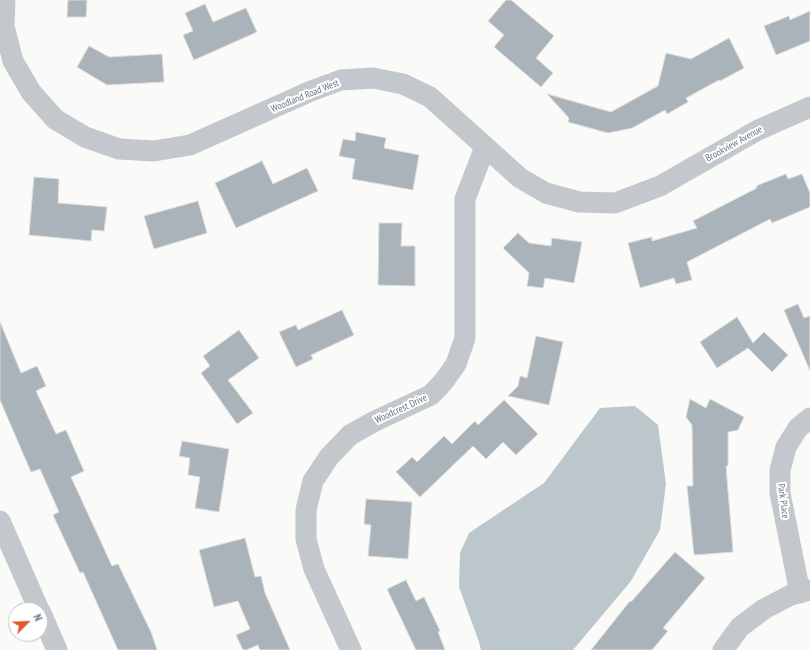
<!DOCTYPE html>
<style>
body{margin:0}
#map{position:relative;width:810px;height:650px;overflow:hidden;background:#fafaf8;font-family:"PT Sans Narrow",sans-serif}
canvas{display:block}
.north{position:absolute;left:8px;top:602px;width:40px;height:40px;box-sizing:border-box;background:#fff;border:1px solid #c1c8cd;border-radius:50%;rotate:66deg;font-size:11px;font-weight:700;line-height:16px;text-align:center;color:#657683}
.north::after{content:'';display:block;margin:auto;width:14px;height:18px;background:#e4572e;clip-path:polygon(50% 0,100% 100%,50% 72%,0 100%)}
</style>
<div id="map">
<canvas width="810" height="650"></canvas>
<div class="north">N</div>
</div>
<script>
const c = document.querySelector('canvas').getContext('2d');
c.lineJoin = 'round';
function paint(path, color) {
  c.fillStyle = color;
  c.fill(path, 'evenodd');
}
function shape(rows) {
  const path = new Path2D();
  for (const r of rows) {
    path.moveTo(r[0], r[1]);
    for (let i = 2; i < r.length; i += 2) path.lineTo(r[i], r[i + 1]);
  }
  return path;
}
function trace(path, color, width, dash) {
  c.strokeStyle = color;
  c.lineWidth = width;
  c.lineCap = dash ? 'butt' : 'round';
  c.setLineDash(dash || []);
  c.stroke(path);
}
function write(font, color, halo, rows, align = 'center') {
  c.font = font + ' "PT Sans Narrow",sans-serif';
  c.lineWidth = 4;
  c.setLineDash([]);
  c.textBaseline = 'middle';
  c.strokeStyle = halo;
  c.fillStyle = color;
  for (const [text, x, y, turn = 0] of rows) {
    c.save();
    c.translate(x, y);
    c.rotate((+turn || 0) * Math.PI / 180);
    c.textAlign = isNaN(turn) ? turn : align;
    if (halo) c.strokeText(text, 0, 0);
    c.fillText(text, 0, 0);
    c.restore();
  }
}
paint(shape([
 [635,406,658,425,666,484,660,530,631,581,573,650,481,650,479,642,459,587,460,553,469,533,544,483,600,408]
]), '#bbc7cb');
const building = shape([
 [68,0,87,0,86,17,67,17,68,0],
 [506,0,511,0,554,36,536,58,553,73,541,87,494,47,504,35,488,21,506,0],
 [205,4,213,22,246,8,257,32,194,60,183,35,193,31,185,13,205,4],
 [810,11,810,41,776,55,764,26,789,16,790,20,810,11],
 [729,38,744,68,720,81,719,80,686,98,688,102,667,114,665,110,632,128,608,133,568,122,569,118,547,94,611,112,658,86,666,53,691,59,729,38],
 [89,46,109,57,162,54,164,82,107,85,77,67,89,46],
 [356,132,386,138,384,148,419,155,413,190,352,179,355,159,339,156,343,139,355,141,356,132],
 [262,161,273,184,307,168,318,191,236,228,215,183,262,161],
 [786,174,788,179,802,174,810,193,810,207,772,223,770,219,687,262,692,280,676,284,674,278,640,288,628,243,652,237,652,241,697,228,693,221,757,188,756,186,786,174],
 [34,177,59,179,58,203,107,207,104,231,92,230,91,241,29,235,34,177],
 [198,201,207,233,154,249,144,216,198,201],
 [379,223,402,223,401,246,415,246,415,286,378,285,379,223],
 [518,233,529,243,551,246,552,238,582,242,574,283,545,278,543,288,527,286,529,273,503,248,518,233],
 [798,304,804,318,810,316,810,371,784,310,798,304],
 [342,310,354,335,311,355,313,359,296,367,279,332,296,325,298,330,342,310],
 [737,317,753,343,764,332,788,355,772,372,748,348,717,368,700,342,737,317],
 [0,322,21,373,37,366,46,386,36,391,56,434,66,430,84,471,71,477,112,566,118,564,151,632,157,650,118,650,83,572,80,573,53,515,59,512,40,469,31,472,0,400,0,322],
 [239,330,259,358,228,380,253,413,237,424,201,373,210,366,203,356,239,330],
 [536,336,563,342,549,405,508,396,518,386,520,376,527,378,536,336],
 [690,399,706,408,710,399,744,417,738,430,728,432,728,466,726,466,733,552,694,555,687,486,693,486,692,425,686,417,690,399],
 [504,400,538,434,516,455,503,442,486,459,473,446,420,497,396,472,412,457,417,462,444,436,452,444,475,421,478,425,504,400],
 [182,441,229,449,219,512,195,508,200,477,188,475,190,458,179,456,182,441],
 [366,499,412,502,408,559,368,556,371,525,364,524,366,499],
 [245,538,255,577,261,576,265,593,290,650,260,650,258,645,246,650,243,650,236,635,250,629,238,601,214,607,199,550,245,538],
 [675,552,705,578,663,628,668,631,652,650,591,650,630,601,631,602,675,552],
 [406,580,416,601,424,597,440,631,438,632,445,650,416,650,387,589,406,580]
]);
paint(building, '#aab3b9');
trace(building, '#dcdcda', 1);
trace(shape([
 [5,0,4,26,13,61,31,92,55,119,85,137,119,149,154,151,190,145,311,91,341,80,373,78,403,84,430,97,520,178,546,193,579,202,615,203,660,186,758,130,810,107],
 [0,521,39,610],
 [800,593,780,493,780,470,786,447,798,428,810,418],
 [40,611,57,650],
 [351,650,314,569,306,539,306,510,313,481,329,457,350,435,375,421,431,395,444,381,456,364,465,338,465,199,485,147],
 [723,650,740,627,764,609,791,595,810,590]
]), '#c3c8cc', 21);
write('10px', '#657683', '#fff', [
 ["Woodland Road West",305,96,-22],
 ["Brookview Avenue",734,144,-29],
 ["Woodcrest Drive",401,409,-25],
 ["Park Place",783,501,82]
]);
</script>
